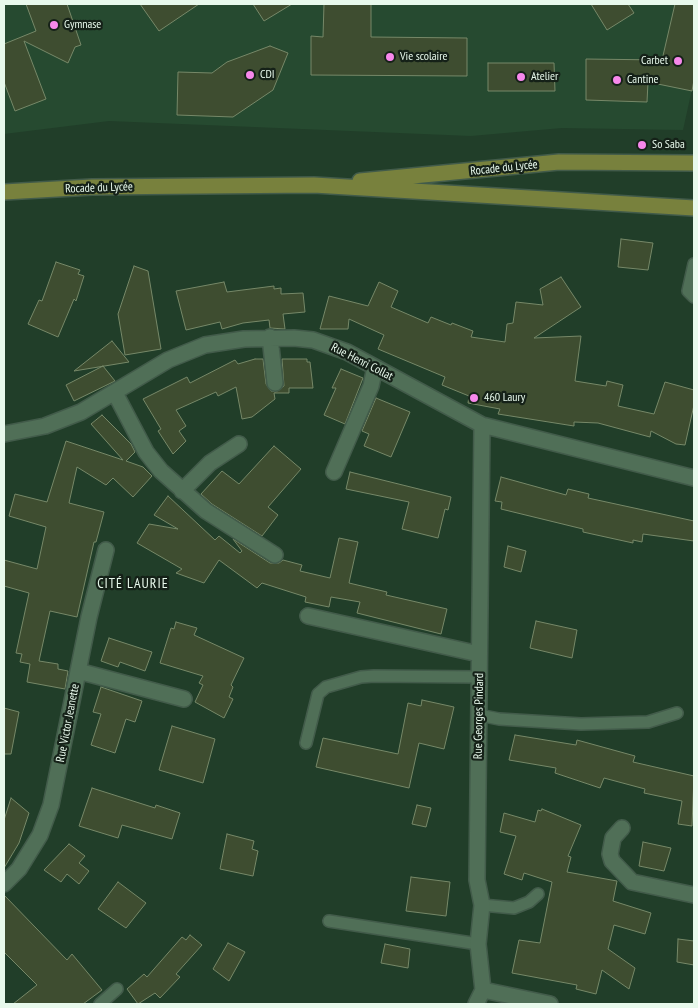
<!DOCTYPE html>
<meta charset="utf-8">
<style>
body{margin:0}
#map{position:relative;width:698px;height:1008px;overflow:hidden;background:#213e29;font-family:"PT Sans Narrow",sans-serif}
canvas{display:block}
.frame{position:absolute;inset:0;border:5px solid #e8f9ec;pointer-events:none}
</style>
<div id="map">
<canvas width="698" height="1008"></canvas>
<div class="frame"></div>
</div>
<script>
const c = document.querySelector('canvas').getContext('2d');
c.lineJoin = 'round';
function paint(path, color) {
  c.fillStyle = color;
  c.fill(path, 'evenodd');
}
function shape(rows) {
  const path = new Path2D();
  for (const r of rows) {
    path.moveTo(r[0], r[1]);
    for (let i = 2; i < r.length; i += 2) path.lineTo(r[i], r[i + 1]);
  }
  return path;
}
function trace(path, color, width, dash) {
  c.strokeStyle = color;
  c.lineWidth = width;
  c.lineCap = dash ? 'butt' : 'round';
  c.setLineDash(dash || []);
  c.stroke(path);
}
function write(font, color, halo, rows, align = 'center') {
  c.font = font + ' "PT Sans Narrow",sans-serif';
  c.lineWidth = 4.5;
  c.setLineDash([]);
  c.textBaseline = 'middle';
  c.strokeStyle = halo;
  c.fillStyle = color;
  for (const [text, x, y, turn = 0] of rows) {
    c.save();
    c.translate(x, y);
    c.rotate((+turn || 0) * Math.PI / 180);
    c.textAlign = isNaN(turn) ? turn : align;
    if (halo) c.strokeText(text, 0, 0);
    c.fillText(text, 0, 0);
    c.restore();
  }
}
paint(shape([
 [4,4,694,4,694,80,683,130,562,128,471,136,109,121,4,134]
]), '#264a30');
const building = shape([
 [26,4,67,4,81,45,75,47,68,63,24,41,46,99,15,111,4,82,4,44,36,31,26,4],
 [140,4,199,4,159,31,140,4],
 [253,4,292,4,264,21,253,4],
 [324,4,371,4,371,37,467,38,467,76,311,75,311,36,323,37,324,4],
 [591,4,628,4,634,13,607,30,591,4],
 [675,4,694,4,694,80,692,91,648,82,647,102,586,100,586,59,662,60,675,4],
 [270,46,288,53,273,90,233,117,177,115,178,72,212,73,227,62,270,46],
 [488,63,554,63,555,91,488,91,488,63],
 [621,239,653,243,648,270,618,267,621,239],
 [56,262,80,270,78,274,84,276,76,301,74,299,58,337,28,324,39,300,42,301,56,262],
 [134,266,148,271,161,349,125,355,118,314,134,266],
 [561,277,581,307,534,338,581,336,575,381,606,386,607,381,623,385,618,406,654,414,665,382,694,390,694,405,685,445,676,444,651,431,650,437,598,423,574,422,574,426,498,414,500,409,468,403,469,396,442,385,445,377,378,349,384,335,349,319,348,329,320,329,329,296,368,306,379,282,398,291,391,307,428,323,431,317,451,325,452,323,473,331,471,337,505,342,507,324,513,323,516,302,543,305,540,289,561,277],
 [224,282,227,292,274,286,274,289,281,288,281,294,303,293,305,312,283,314,285,329,270,328,269,320,243,323,222,329,220,322,186,330,176,291,224,282],
 [112,341,129,362,74,371,112,341],
 [255,359,263,359,266,384,271,391,276,392,284,386,282,359,307,359,307,362,310,362,313,388,289,388,289,393,274,393,275,399,252,417,242,419,236,387,218,396,216,392,176,410,186,426,179,431,186,441,173,454,158,431,161,429,143,399,187,377,190,383,235,360,238,364,255,359],
 [103,366,115,381,74,401,66,385,103,366],
 [341,369,363,378,345,424,324,415,336,388,332,388,341,369],
 [376,398,410,412,391,457,364,446,369,434,362,431,376,398],
 [102,415,131,444,135,452,126,461,143,467,152,476,133,497,113,478,106,485,77,467,69,503,104,512,96,542,94,542,77,617,50,611,39,661,58,664,58,669,68,671,65,689,27,682,30,664,20,662,22,654,16,653,29,593,4,586,4,560,37,569,46,527,9,516,15,494,47,502,66,441,123,460,91,424,102,415],
 [274,446,301,469,268,507,278,515,262,536,212,504,201,494,222,471,239,484,274,446],
 [350,472,451,497,448,510,445,509,438,538,402,529,409,502,346,489,350,472],
 [501,477,566,495,568,489,589,494,588,498,694,521,694,541,643,534,642,542,633,540,633,543,583,532,583,529,501,509,502,502,495,501,501,477],
 [168,496,215,540,219,536,240,553,242,551,233,539,270,563,279,563,283,560,302,565,300,571,330,578,339,538,358,542,349,583,387,592,386,595,447,609,441,634,357,613,360,602,331,597,329,607,305,602,306,597,262,583,257,588,219,560,204,583,176,573,182,569,137,543,149,524,178,529,154,515,168,496],
 [508,546,526,551,521,572,504,567,508,546],
 [536,621,577,630,572,658,530,648,536,621],
 [176,622,197,628,194,635,244,658,231,685,233,687,229,697,233,699,224,718,195,702,203,685,199,683,203,676,160,663,171,628,174,629,176,622],
 [109,638,152,652,145,671,120,662,118,667,101,661,109,638],
 [101,687,142,701,135,722,126,719,115,753,91,745,101,714,93,712,101,687],
 [422,700,454,707,444,749,419,743,409,788,316,767,323,738,398,754,408,703,421,706,422,700],
 [4,708,19,712,11,754,4,754,4,708],
 [172,726,215,739,203,783,159,770,172,726],
 [515,735,576,745,577,740,635,756,633,762,694,776,692,826,678,824,682,801,644,793,645,789,604,778,600,788,555,773,556,768,509,760,515,735],
 [92,788,155,808,156,805,180,813,172,839,122,825,118,838,79,826,92,788],
 [11,798,29,813,19,843,4,868,4,820,11,798],
 [417,805,431,808,426,827,412,824,417,805],
 [542,809,581,825,568,856,571,857,567,872,617,881,613,901,651,913,645,934,614,925,608,949,635,968,629,989,602,970,596,994,576,989,577,985,512,973,519,940,540,943,552,882,524,873,522,880,504,874,516,836,500,832,504,813,535,822,538,810,541,811,542,809],
 [227,834,254,841,252,849,258,851,253,876,220,869,227,834],
 [643,842,671,848,664,871,639,866,643,842],
 [69,844,85,856,79,863,89,871,79,884,67,874,61,882,44,870,69,844],
 [411,877,450,882,446,916,406,911,411,877],
 [118,882,146,903,126,928,98,909,118,882],
 [4,895,67,960,72,954,102,990,83,1004,13,1004,37,985,4,952,4,895],
 [190,935,202,945,176,974,180,977,160,998,155,993,138,1004,127,989,144,974,147,977,182,937,186,940,190,935],
 [678,939,694,941,694,965,677,962,678,939],
 [228,943,245,952,229,981,213,969,228,943],
 [385,944,410,949,408,968,381,963,385,944]
]);
paint(building, '#3e4d30');
trace(building, '#768868', 1);
const lane = shape([
 [694,264,688,291,694,297],
 [479,715,499,719,581,724,648,722,677,713],
 [306,743,318,694,326,687,361,677,374,676,479,677],
 [482,905,514,908,529,902,538,894],
 [329,921,478,944],
 [100,1004,117,989]
]);
const street = shape([
 [270,337,275,383],
 [115,393,146,452,161,471,206,511,275,555],
 [4,434,45,426,81,412,168,360,205,345,244,339,294,338,313,340,347,352,482,425,694,478],
 [334,472,371,386,375,367],
 [182,491,210,463,239,444],
 [308,616,479,654],
 [78,671,184,699],
 [622,828,613,838,610,854,612,861,632,882,694,895],
 [4,884,19,869,40,835,51,805,89,617,106,550],
 [483,990,550,1004],
 [476,1004,483,990,478,944,482,905,477,880,482,425]
]);
const secondary = shape([
 [360,181,559,162,694,163],
 [4,192,92,187,314,185,694,208]
]);
trace(lane, '#425b4a', 14);
trace(street, '#425b4a', 18);
trace(secondary, '#425b4a', 18);
trace(lane, '#506f57', 11);
trace(street, '#506f57', 15);
trace(secondary, '#78813d', 15);
for (const [x, y, r, color] of [
 [54,25,5,"#f788eb"],
 [390,57,5,"#f788eb"],
 [678,61,5,"#f788eb"],
 [250,75,5,"#f788eb"],
 [521,77,5,"#f788eb"],
 [617,80,5,"#f788eb"],
 [642,145,5,"#f788eb"],
 [474,398,5,"#f788eb"]
]) {
  const dot = new Path2D();
  dot.arc(x, y, r, 0, 2 * Math.PI);
  c.fillStyle = color;
  c.fill(dot);
  trace(dot, '#152118', 2);
}
write('12px', '#e8f9ec', '#152118', [
 ["Gymnase",64,25],
 ["Vie scolaire",400,57],
 ["Carbet",668,61,"right"],
 ["CDI",260,75],
 ["Atelier",531,77],
 ["Cantine",627,80],
 ["So Saba",652,145],
 ["460 Laury",484,398]
], 'left');
write('12px', '#e8f9ec', '#152118', [
 ["Rocade du Lycée",504,168,-6],
 ["Rocade du Lycée",99,188,-2],
 ["Rue Henri Collat",362,362,27],
 ["Rue Georges Pindard",479,716,-89],
 ["Rue Victor Jeanette",68,723,-79]
]);
c.letterSpacing = '1px';
write('14px', '#e8f9ec', '#152118', [
 ["CITÉ LAURIE",133,584]
]);
c.letterSpacing = '0px';
</script>
